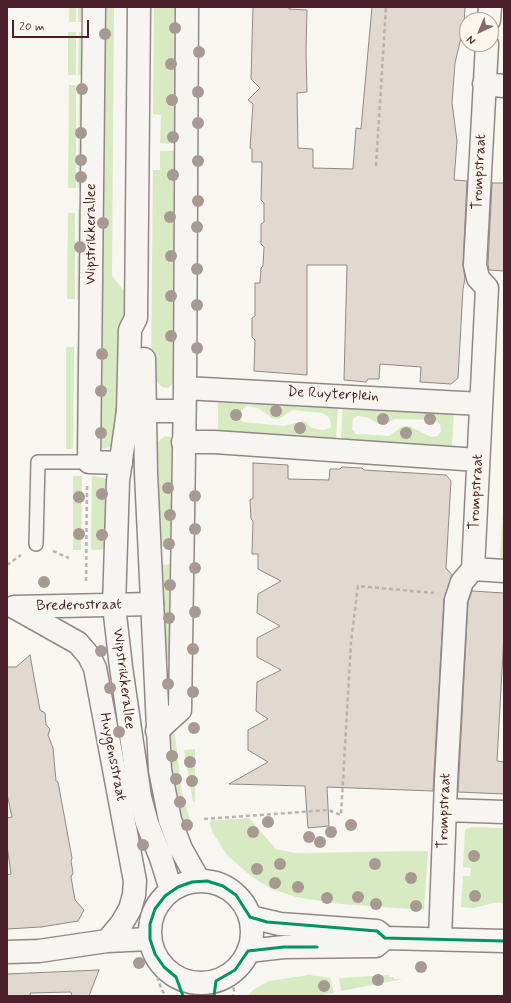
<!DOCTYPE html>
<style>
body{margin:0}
#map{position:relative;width:511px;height:1003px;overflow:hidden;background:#f8f6f0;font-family:Mynerve,sans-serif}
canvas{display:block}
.frame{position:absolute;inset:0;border:8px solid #4a1f2b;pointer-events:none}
.north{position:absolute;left:459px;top:12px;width:40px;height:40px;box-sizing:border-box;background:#fbf7ec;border:1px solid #b4a19f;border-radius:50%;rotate:224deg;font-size:11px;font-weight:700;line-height:16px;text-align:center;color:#4a1f2b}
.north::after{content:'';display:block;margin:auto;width:14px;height:18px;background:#876a70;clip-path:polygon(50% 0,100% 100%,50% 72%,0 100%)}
.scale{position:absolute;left:12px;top:20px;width:77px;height:18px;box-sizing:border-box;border:2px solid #4a1f2b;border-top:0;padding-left:5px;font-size:12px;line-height:14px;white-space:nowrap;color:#4a1f2b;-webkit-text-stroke:3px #fbf7ec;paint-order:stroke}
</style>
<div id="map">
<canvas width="511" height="1003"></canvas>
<div class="frame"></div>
<div class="north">N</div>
<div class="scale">20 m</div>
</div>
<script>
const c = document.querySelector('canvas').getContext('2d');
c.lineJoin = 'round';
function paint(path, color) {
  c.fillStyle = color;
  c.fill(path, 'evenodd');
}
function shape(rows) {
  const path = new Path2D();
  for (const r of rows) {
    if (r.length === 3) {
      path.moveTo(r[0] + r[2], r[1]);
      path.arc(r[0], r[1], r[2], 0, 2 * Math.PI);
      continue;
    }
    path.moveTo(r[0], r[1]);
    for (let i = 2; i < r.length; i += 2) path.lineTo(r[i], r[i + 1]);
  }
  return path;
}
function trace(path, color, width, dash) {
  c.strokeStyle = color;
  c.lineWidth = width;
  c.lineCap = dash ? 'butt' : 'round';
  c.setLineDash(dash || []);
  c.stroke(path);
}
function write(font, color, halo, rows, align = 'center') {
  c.font = font + ' Mynerve,sans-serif';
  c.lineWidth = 3.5;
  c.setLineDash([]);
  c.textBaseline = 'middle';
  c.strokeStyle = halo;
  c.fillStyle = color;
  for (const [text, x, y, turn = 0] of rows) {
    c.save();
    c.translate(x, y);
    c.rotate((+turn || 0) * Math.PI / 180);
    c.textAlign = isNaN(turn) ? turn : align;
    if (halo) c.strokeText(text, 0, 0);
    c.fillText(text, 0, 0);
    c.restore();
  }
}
paint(shape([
 [69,7,76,7,76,22,69,22],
 [78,7,85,7,85,22,78,22],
 [101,7,114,7,112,276,124,291,124,375,113,445,104,449,99,446],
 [154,7,178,7,177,144,160,143,161,115,153,114],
 [68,32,76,32,76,75,68,75],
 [79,32,85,32,85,75,78,75],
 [69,85,76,85,76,188,68,188],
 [79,85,85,86,84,188,78,188],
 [160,151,177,151,175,377,174,382,168,388,162,387,156,381,151,366,153,170,160,170],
 [78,209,84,209,83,300,77,300],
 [68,213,75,213,75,299,67,299],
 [66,347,74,347,73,449,66,449],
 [77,347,83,347,82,449,76,449],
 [218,400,338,407,336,439,218,431],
 [247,406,258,408,272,418,278,419,293,410,322,413,329,417,331,425,330,428,323,430,312,428,305,421,284,426,243,422,240,419,241,411],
 [343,407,454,413,452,446,341,439],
 [357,416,367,417,379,424,384,425,394,419,436,420,440,424,441,431,438,436,431,437,409,426,403,426,389,436,359,434,356,434,352,429,353,419],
 [165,436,170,437,174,441,172,547,157,547,154,445],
 [73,476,82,476,81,550,73,550],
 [92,476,106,478,108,481,109,549,93,550,91,548],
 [504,496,504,558,500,558],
 [172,564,172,660,161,660,158,565],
 [173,733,175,735,182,793,192,827,184,831,172,780,168,748,171,734],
 [195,749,195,801,193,802,184,750],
 [249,818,276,849,295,853,428,851,424,910,340,904,296,897,272,889,252,877,227,855,213,833,209,821],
 [471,827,504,828,504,903,493,903,474,908,461,907,463,876,470,876,471,868,463,867,465,830],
 [309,975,330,978,334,993,316,996,248,996,253,990,269,981],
 [389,975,389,977,394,977,394,979,403,979,341,991,339,978]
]), '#d8eac1');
const building = shape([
 [253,7,289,7,289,9,307,10,306,51,307,92,297,93,298,148,313,149,313,168,353,169,356,128,361,129,372,7,465,7,464,25,455,63,452,103,457,141,454,180,467,181,463,264,465,279,463,289,458,378,451,384,420,382,421,367,380,364,379,379,368,379,366,382,344,380,347,265,307,265,307,375,254,371,255,340,252,337,252,318,255,316,255,283,260,283,261,268,263,266,264,247,261,244,261,224,264,222,264,203,261,200,262,162,252,162,252,149,250,148,253,104,248,100,260,88,251,79,253,7],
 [492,183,504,183,504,271,489,270,488,264,492,183],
 [253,463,288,465,288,479,329,480,330,469,340,469,342,467,362,468,364,470,446,475,451,481,446,568,452,575,444,599,433,791,327,787,329,826,308,828,305,786,229,784,268,762,248,750,248,730,268,719,256,711,257,682,281,670,257,657,257,638,280,626,257,613,258,594,281,581,258,569,258,554,252,554,253,521,251,519,250,500,253,498,253,463],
 [472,591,504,593,504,634,497,761,504,762,504,794,458,792,468,602,472,591],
 [30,655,40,710,45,713,46,725,50,729,48,735,53,748,56,781,58,782,72,858,71,861,73,873,71,877,75,900,84,910,78,921,41,927,7,929,7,875,11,874,7,846,7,818,12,817,7,794,7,667,16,667,30,655],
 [99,970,89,996,72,996,71,992,30,993,31,996,7,996,7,974,99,970]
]);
paint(building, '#e1d9cf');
trace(building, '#918787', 1);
const service = shape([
 [36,544,38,462,89,462]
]);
const minor = shape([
 [94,7,89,462,121,463],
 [489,20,490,7],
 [484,84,504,86],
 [185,388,481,404],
 [128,411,183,411],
 [183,442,214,442,478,460],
 [473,569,504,571],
 [14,607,78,643,89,656,95,668,135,881,134,895,130,909,122,923,107,941],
 [15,607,152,604],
 [157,731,180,710,185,388,187,7],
 [445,810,504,812],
 [440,939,446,781,456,600,462,582,473,569,487,288,478,278,475,265,487,44],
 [7,952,39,951,107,941,150,939]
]);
const secondary = shape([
 [139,7,136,318,130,330,128,411,118,481,114,606,121,667,140,797,147,823,161,858,171,890],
 [144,359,146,473,160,770,170,820,181,849,199,881],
 [201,932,51],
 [250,917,280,924,377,931,385,938],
 [248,951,284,947,376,946,385,938,504,941]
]);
trace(service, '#918787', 16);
trace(minor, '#918787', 25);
trace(secondary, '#918787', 25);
trace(shape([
 [376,166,386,7],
 [53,551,69,558],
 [7,565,21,555],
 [86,581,87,486],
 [204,819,328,810,341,815,351,642,358,586,434,593],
 [224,876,230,890],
 [156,963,158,981,165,996],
 [230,974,234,990,233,996]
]), '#b8b3b1', 2.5, [4, 3]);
trace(service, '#f6f5f1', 13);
trace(minor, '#f6f5f1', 22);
trace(secondary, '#f6f5f1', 22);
trace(shape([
 [183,996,176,977,164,967,155,954,150,939,150,924,155,909,165,896,178,887,192,882,207,881,223,886,236,895,250,917,267,922,377,931,385,938,504,941],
 [214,996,216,981,235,970,248,951,284,947,317,947]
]), '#00965e', 3);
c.fillStyle = '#a89a93';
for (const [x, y] of [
 [175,28],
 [105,34],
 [199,52],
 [171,64],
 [82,89],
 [198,92],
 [172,100],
 [198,123],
 [81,133],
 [173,137],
 [81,160],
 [198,161],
 [173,175],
 [81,177],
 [198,201],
 [170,217],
 [103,223],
 [197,227],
 [80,247],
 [171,256],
 [197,269],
 [171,296],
 [197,305],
 [171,336],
 [197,348],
 [102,354],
 [101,391],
 [276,411],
 [236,415],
 [383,419],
 [430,419],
 [300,428],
 [101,433],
 [406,433],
 [168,488],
 [102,494],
 [195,496],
 [79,497],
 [170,515],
 [195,529],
 [79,534],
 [102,535],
 [169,544],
 [195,568],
 [44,582],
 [170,585],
 [195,612],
 [169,618],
 [193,649],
 [101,651],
 [168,684],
 [110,688],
 [193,692],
 [194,728],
 [119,732],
 [172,756],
 [190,762],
 [176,779],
 [192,781],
 [180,802],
 [268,822],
 [187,825],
 [351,825],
 [253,832],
 [331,832],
 [309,837],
 [320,842],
 [143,845],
 [474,856],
 [280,864],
 [375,864],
 [257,869],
 [411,878],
 [275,883],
 [298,887],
 [475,896],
 [358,897],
 [327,898],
 [376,904],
 [416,906],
 [139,963],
 [421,967],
 [378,980],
 [324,986]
]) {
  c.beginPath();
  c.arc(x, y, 6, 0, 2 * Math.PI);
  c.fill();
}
write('15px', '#4a1f2b', '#fbf7ec', [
 ["Trompstraat",480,172,-87],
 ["Wipstrikkerallee",92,234,-90],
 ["De Ruyterplein",333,395,3],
 ["Trompstraat",477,492,-87],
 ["Brederostraat",79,606,-1],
 ["Wipstrikkerallee",123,679,83],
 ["Huygensstraat",112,757,79],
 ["Trompstraat",445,811,-88]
]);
</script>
